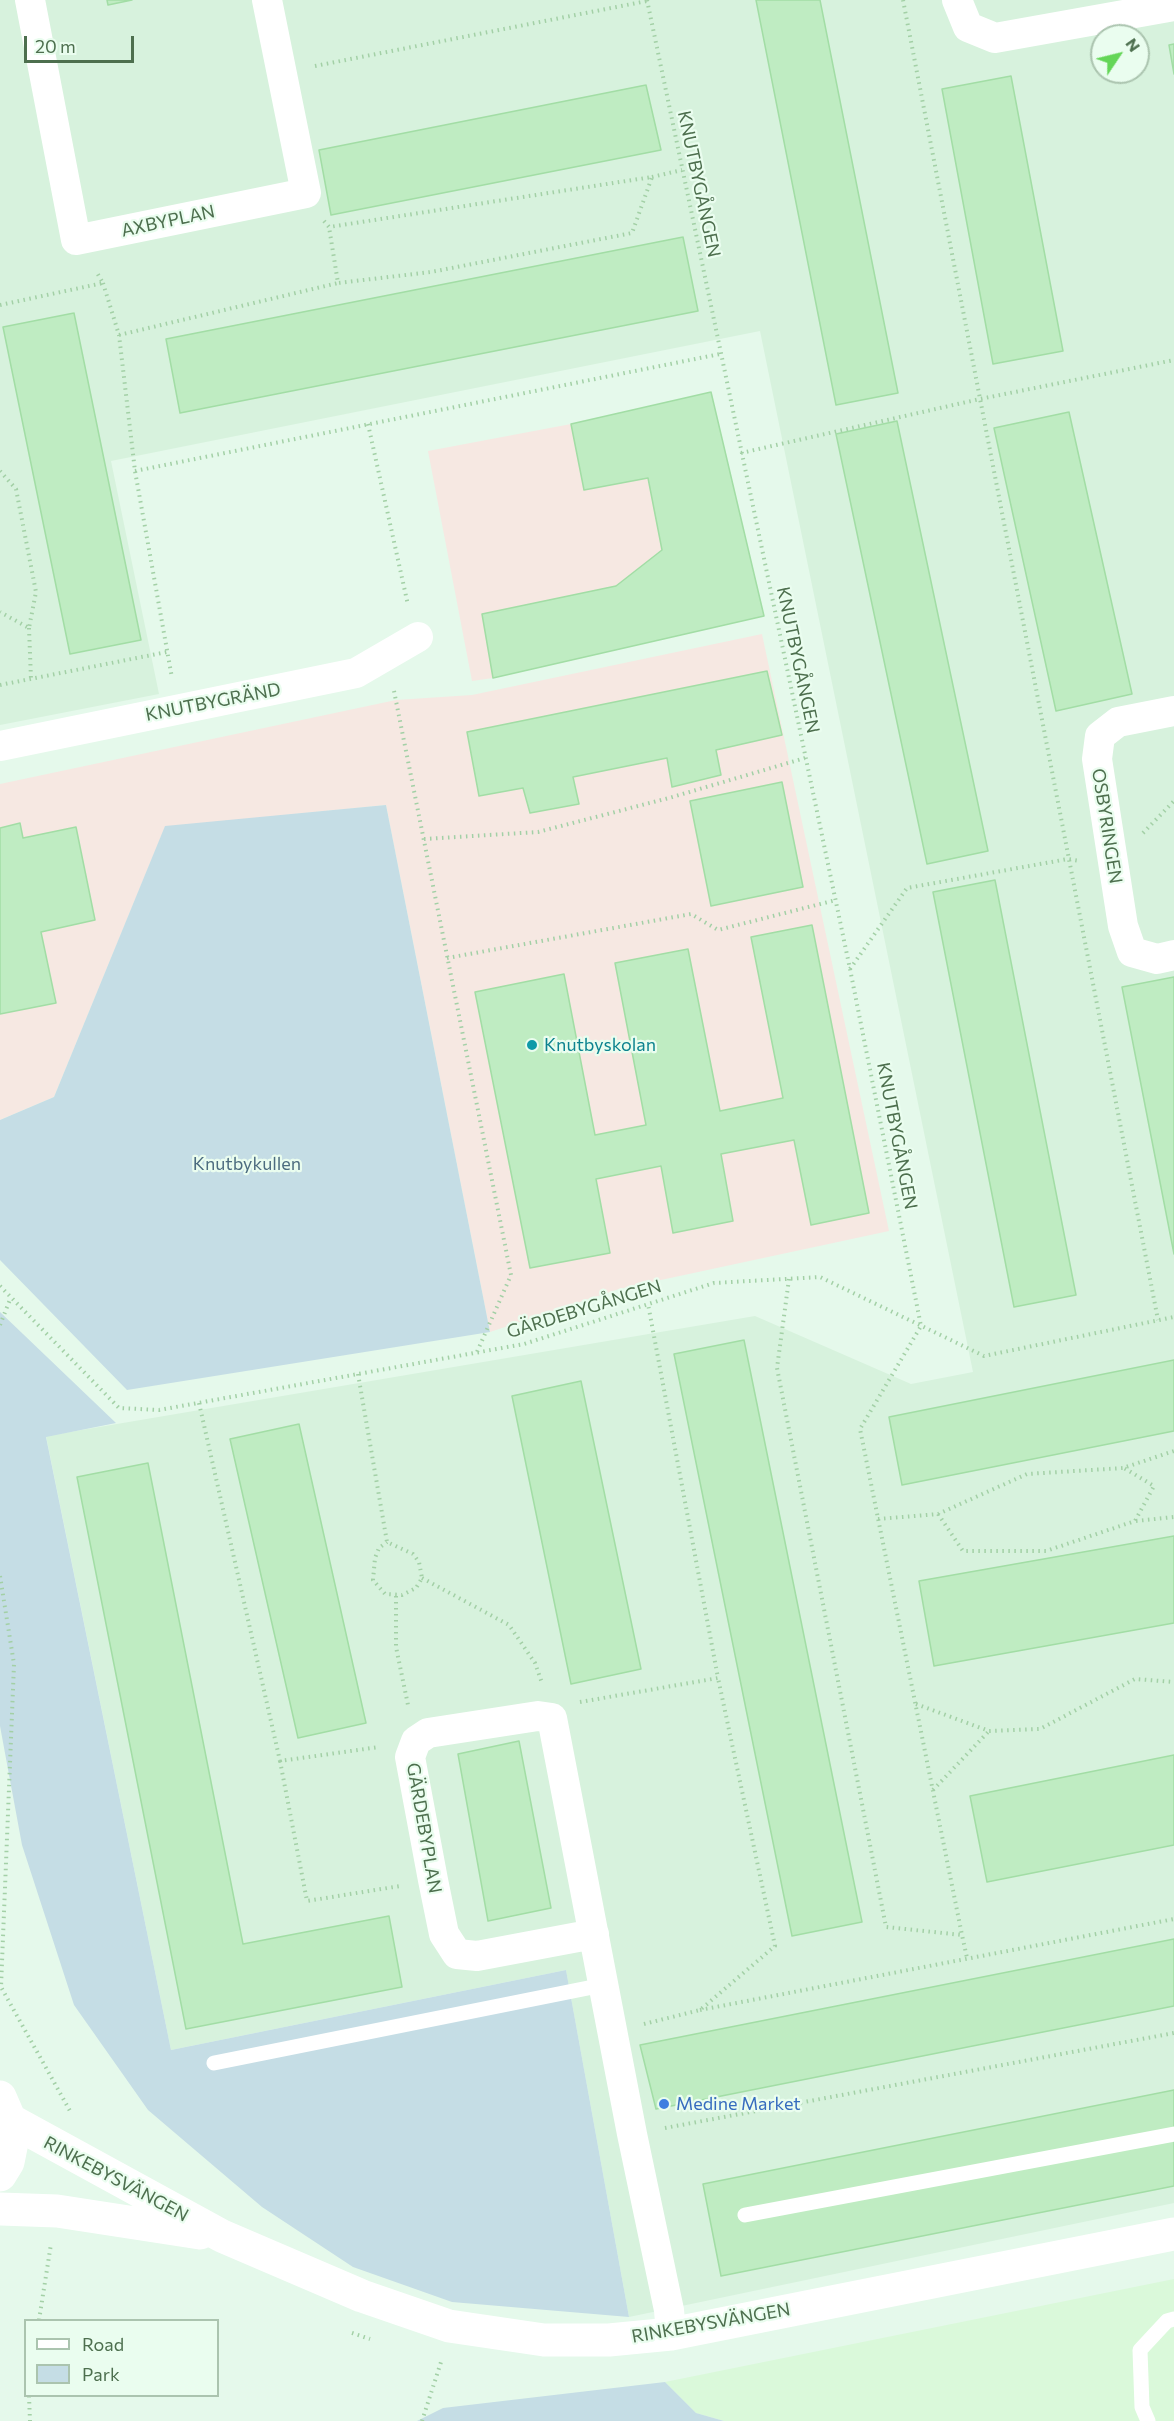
<!DOCTYPE html>
<meta charset="utf-8">
<style>
body{margin:0}
#map{position:relative;width:1174px;height:2421px;overflow:hidden;background:#e5f9eb;font-family:Commissioner,sans-serif}
canvas{display:block}
.legend{position:absolute;left:24px;top:2319px;width:195px;height:78px;box-sizing:border-box;background:#eafdef;border:2px solid #abc4af;margin:0;padding:8px 10px;list-style:none;font-size:18px;color:#4d6f4e}
.legend li{display:flex;align-items:center;gap:12px;height:30px}
.legend b{width:30px;border:2px solid #abc4af}
.north{position:absolute;left:1090px;top:24px;width:60px;height:60px;box-sizing:border-box;background:#eafdef;border:2px solid #abc4af;border-radius:50%;rotate:55deg;font-size:16px;font-weight:700;line-height:24px;text-align:center;color:#4d6f4e}
.north::after{content:'';display:block;margin:auto;width:21px;height:27px;background:#64d657;clip-path:polygon(50% 0,100% 100%,50% 72%,0 100%)}
.scale{position:absolute;left:24px;top:36px;width:110px;height:27px;box-sizing:border-box;border:3px solid #4d6f4e;border-top:0;padding-left:8px;font-size:18px;line-height:21px;white-space:nowrap;color:#4d6f4e;-webkit-text-stroke:4px #eafdef;paint-order:stroke}
</style>
<div id="map">
<canvas width="1174" height="2421"></canvas>
<ul class="legend">
<li><b style="height:8px;background:#fff"></b>Road</li>
<li><b style="height:16px;background:#c5dde5"></b>Park</li>
</ul>
<div class="north">N</div>
<div class="scale">20 m</div>
</div>
<script>
const c = document.querySelector('canvas').getContext('2d');
c.lineJoin = 'round';
function paint(path, color) {
  c.fillStyle = color;
  c.fill(path, 'evenodd');
}
function shape(rows) {
  const path = new Path2D();
  for (const r of rows) {
    path.moveTo(r[0], r[1]);
    for (let i = 2; i < r.length; i += 2) path.lineTo(r[i], r[i + 1]);
  }
  return path;
}
function trace(path, color, width, dash) {
  c.strokeStyle = color;
  c.lineWidth = width;
  c.lineCap = dash ? 'butt' : 'round';
  c.setLineDash(dash || []);
  c.stroke(path);
}
function write(font, color, halo, rows, align = 'center') {
  c.font = font + ' Commissioner,sans-serif';
  c.lineWidth = 4.5;
  c.setLineDash([]);
  c.textBaseline = 'middle';
  c.strokeStyle = halo;
  c.fillStyle = color;
  for (const [text, x, y, turn = 0] of rows) {
    c.save();
    c.translate(x, y);
    c.rotate((+turn || 0) * Math.PI / 180);
    c.textAlign = isNaN(turn) ? turn : align;
    if (halo) c.strokeText(text, 0, 0);
    c.fillText(text, 0, 0);
    c.restore();
  }
}
paint(shape([
 [0,0,1174,0,1174,2203,629,2317,566,1970,171,2050,46,1436,755,1316,911,1384,973,1372,760,331,111,461,159,694,0,725],
 [1102,36,1138,36,1138,72,1102,72]
]), '#d7f2dd');
paint(shape([
 [1174,2279,1174,2421,724,2421,696,2413,665,2382]
]), '#daf9da');
paint(shape([
 [571,424,584,490,648,478,662,550,616,586,482,614,493,678,472,681,428,451],
 [762,634,889,1231,619,1289,490,1332,386,805,165,827,54,1097,0,1120,0,784,396,700,472,695]
]), '#f6e8e2');
paint(shape([
 [386,805,490,1332,127,1390,0,1260,0,1120,54,1097,165,826],
 [0,1312,116,1423,46,1437,171,2050,566,1970,629,2317,452,2302,353,2267,262,2207,148,2110,74,2005,22,1845,0,1726],
 [665,2382,696,2413,724,2421,417,2421,443,2408]
]), '#c5dde5');
const building = shape([
 [107,0,132,0,108,5,107,0],
 [756,0,820,0,898,393,836,405,756,0],
 [1174,44,1174,74,1169,45,1174,44],
 [1011,76,1063,351,993,364,942,89,1011,76],
 [646,85,661,150,331,215,319,150,646,85],
 [683,237,698,311,180,413,166,339,683,237],
 [74,313,141,640,70,654,3,327,74,313],
 [711,392,764,616,493,678,482,614,616,586,662,550,648,478,584,490,571,424,711,392],
 [1069,412,1132,694,1056,711,994,428,1069,412],
 [897,421,988,851,927,864,836,434,897,421],
 [767,671,782,735,716,750,721,775,672,787,667,758,573,777,579,804,530,813,523,788,479,796,467,732,767,671],
 [782,782,803,887,711,906,690,801,782,782],
 [20,823,23,838,76,827,95,920,41,932,56,1003,0,1014,0,828,20,823],
 [995,880,1076,1295,1014,1307,933,892,995,880],
 [812,925,869,1213,811,1225,794,1140,721,1154,733,1221,673,1233,661,1166,596,1179,610,1253,530,1268,475,992,564,974,595,1135,646,1125,615,963,688,949,720,1111,783,1098,751,937,812,925],
 [1174,977,1174,1254,1122,987,1174,977],
 [744,1340,862,1922,792,1936,674,1354,744,1340],
 [1174,1360,1174,1431,902,1485,889,1417,1174,1360],
 [581,1381,641,1669,571,1684,512,1396,581,1381],
 [299,1424,366,1723,298,1738,230,1439,299,1424],
 [148,1463,243,1944,389,1916,402,1987,186,2029,77,1477,148,1463],
 [1174,1536,1174,1623,934,1666,919,1581,1174,1536],
 [519,1741,551,1908,488,1921,458,1754,519,1741],
 [1174,1755,1174,1845,987,1882,970,1796,1174,1755],
 [1174,1939,1174,2006,656,2109,640,2045,1174,1939],
 [1174,2090,1174,2186,721,2276,703,2184,1174,2090]
]);
paint(building, '#bfecc2');
trace(building, '#a2dda5', 1.5);
trace(shape([
 [647,0,850,969,921,1326,860,1429,962,1935],
 [903,0,1158,1320],
 [315,66,647,1],
 [652,177,682,170],
 [324,221,329,227,652,177,632,233,431,272,338,283,329,227],
 [103,283,119,335,135,471,172,678],
 [0,305,103,283,96,271],
 [119,335,338,283],
 [368,424,408,605],
 [741,453,980,399,1174,360],
 [0,471,16,489,36,592,29,628,0,612],
 [135,471,720,354],
 [29,628,31,679],
 [0,685,167,652],
 [394,691,511,1275,477,1352],
 [1143,833,1174,801],
 [424,839,538,832,669,798,805,758],
 [447,958,691,914,718,930,836,900],
 [850,969,907,888,1068,859,1080,861],
 [789,1279,777,1368,886,1927,962,1935,967,1958],
 [0,1286,119,1408,159,1410,524,1344,714,1283,820,1277,984,1356,1174,1317],
 [0,1325,11,1297],
 [358,1374,387,1542,413,1554,419,1562,422,1578,416,1588,402,1595,385,1594,373,1580,375,1558,379,1548,387,1542],
 [199,1403,280,1761,379,1747],
 [938,1514,963,1551,1046,1551,1135,1521,1154,1486,1124,1468],
 [878,1519,938,1514,1027,1474,1123,1468,1174,1451],
 [1136,1521,1174,1517],
 [0,1576,14,1664,1,1987,70,2111],
 [422,1578,509,1625,535,1663,542,1683],
 [396,1596,396,1647,408,1705],
 [580,1702,718,1678,648,1304],
 [916,1704,989,1731,1040,1729,1135,1679,1174,1682],
 [280,1761,307,1901,400,1886],
 [933,1790,989,1731],
 [700,2010,1174,1919],
 [644,2024,700,2010,775,1946,718,1678],
 [665,2128,1174,2033],
 [39,2320,51,2244],
 [352,2333,370,2339],
 [29,2396,30,2421],
 [422,2421,442,2359]
]), '#a3d0a6', 4, [1.5, 4.5]);
trace(shape([
 [214,2063,603,1985],
 [745,2215,1174,2134],
 [1148,2421,1142,2407,1140,2350,1167,2321,1174,2319]
]), '#fff', 15);
trace(shape([
 [30,0,76,240,306,193,267,0],
 [957,0,968,27,995,38,1174,6],
 [1174,711,1118,722,1100,736,1097,759,1123,926,1132,952,1157,959,1174,955],
 [0,746,356,673,418,637],
 [594,1934,477,1956,457,1954,444,1934,433,1880,410,1757,416,1741,428,1733,538,1716,552,1718,632,2134,669,2310,671,2334]
]), '#fff', 30);
trace(shape([
 [0,2097,10,2120,12,2142,8,2162,0,2175],
 [10,2120,222,2236,362,2296,449,2326,544,2340,609,2340,671,2334,1174,2234],
 [0,2209,57,2211,200,2233]
]), '#fff', 33);
for (const [x, y, r, color] of [
 [532,1045,6,"#0f9aa8"],
 [664,2104,6,"#3f7fe0"]
]) {
  const dot = new Path2D();
  dot.arc(x, y, r, 0, 2 * Math.PI);
  c.fillStyle = color;
  c.fill(dot);
  trace(dot, '#eafdef', 2);
}
write('18px', '#4d6f4e', '#eafdef', [
 ["KNUTBYGÅNGEN",699,184,78],
 ["AXBYPLAN",168,221,-12],
 ["KNUTBYGÅNGEN",798,660,78],
 ["KNUTBYGRÄND",213,702,-11],
 ["OSBYRINGEN",1107,826,81],
 ["KNUTBYGÅNGEN",897,1136,79],
 ["GÄRDEBYGÅNGEN",584,1309,-17],
 ["GÄRDEBYPLAN",424,1828,80],
 ["RINKEBYSVÄNGEN",116,2179,28],
 ["RINKEBYSVÄNGEN",711,2323,-10]
]);
write('18px', '#0d838f', '#eafdef', [
 ["Knutbyskolan",544,1045]
], 'left');
write('18px', '#4c6c7f', '#eafdef', [
 ["Knutbykullen",247,1164]
]);
write('18px', '#366cbe', '#eafdef', [
 ["Medine Market",676,2104]
], 'left');
</script>
